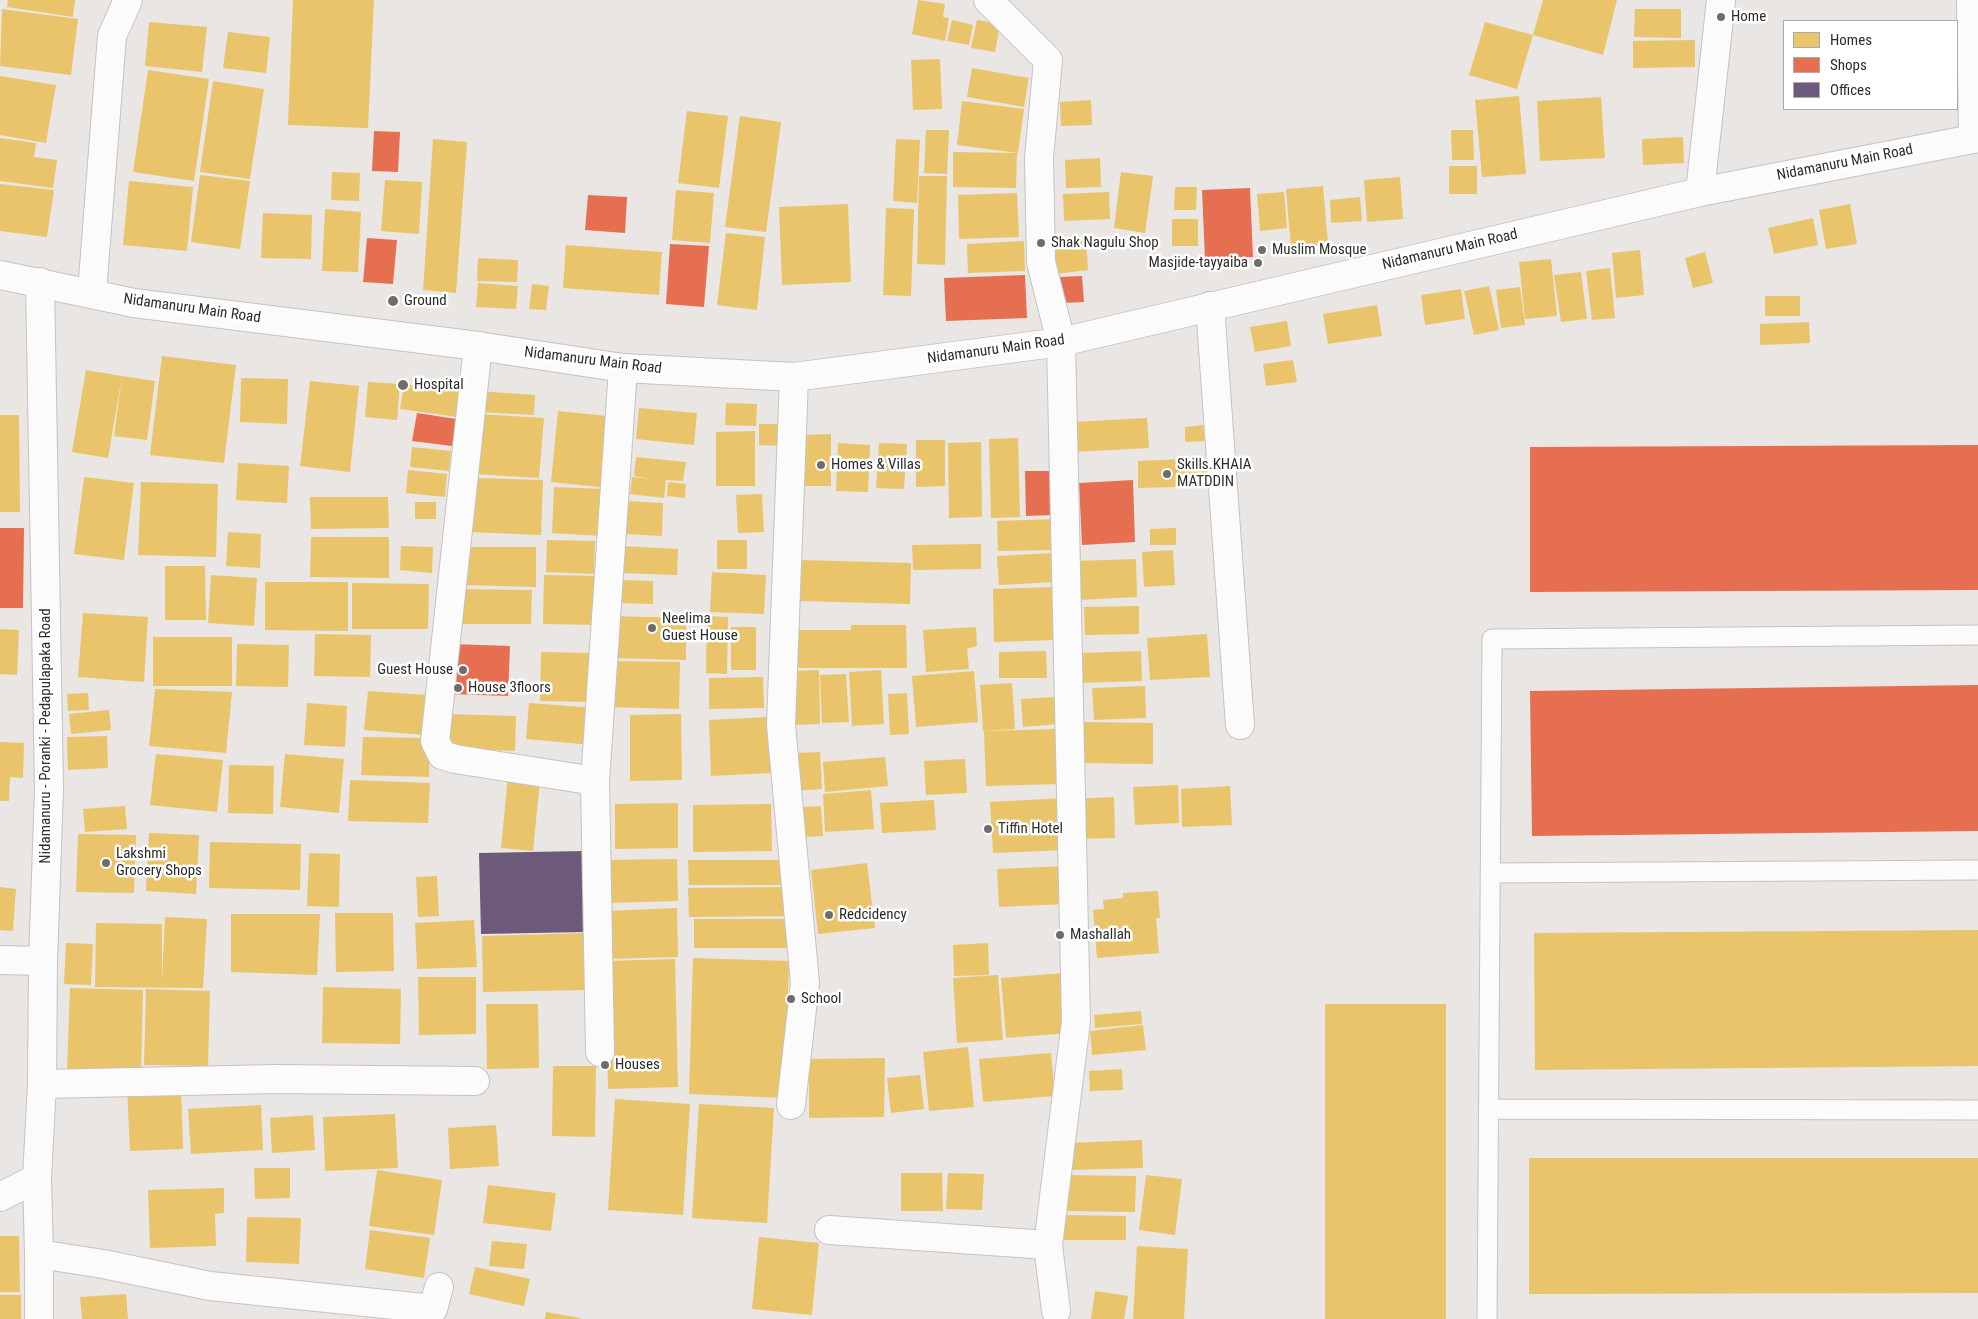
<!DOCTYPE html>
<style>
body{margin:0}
#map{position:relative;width:1978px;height:1319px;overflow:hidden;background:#e9e6e3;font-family:"Roboto Condensed",sans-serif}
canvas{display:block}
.legend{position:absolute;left:1783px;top:20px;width:175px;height:90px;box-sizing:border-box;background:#fff;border:1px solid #ababab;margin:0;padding:6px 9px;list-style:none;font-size:15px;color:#2c2c2c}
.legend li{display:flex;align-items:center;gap:10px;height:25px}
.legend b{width:25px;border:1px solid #ababab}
</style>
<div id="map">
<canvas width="1978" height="1319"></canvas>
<ul class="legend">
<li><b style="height:14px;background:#e9c46a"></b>Homes</li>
<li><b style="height:14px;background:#e76f51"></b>Shops</li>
<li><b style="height:14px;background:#6d597a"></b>Offices</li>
</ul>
</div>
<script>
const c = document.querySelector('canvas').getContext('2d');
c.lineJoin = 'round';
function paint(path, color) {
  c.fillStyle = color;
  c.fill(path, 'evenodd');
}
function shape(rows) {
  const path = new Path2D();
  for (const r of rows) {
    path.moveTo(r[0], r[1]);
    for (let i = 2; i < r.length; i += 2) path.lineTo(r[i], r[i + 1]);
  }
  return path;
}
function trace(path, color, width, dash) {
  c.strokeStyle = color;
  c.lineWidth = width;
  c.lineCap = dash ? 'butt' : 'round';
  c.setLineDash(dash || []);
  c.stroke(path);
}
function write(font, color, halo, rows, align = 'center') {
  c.font = font + ' "Roboto Condensed",sans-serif';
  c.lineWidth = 5;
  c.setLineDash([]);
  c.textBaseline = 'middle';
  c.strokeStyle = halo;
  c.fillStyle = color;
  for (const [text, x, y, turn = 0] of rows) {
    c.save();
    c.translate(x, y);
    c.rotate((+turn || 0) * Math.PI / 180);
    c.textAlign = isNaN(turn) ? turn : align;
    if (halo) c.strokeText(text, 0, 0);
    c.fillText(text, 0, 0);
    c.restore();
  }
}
paint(shape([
 [8,0,75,0,73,17,7,7],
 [293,0,374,0,368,128,288,125],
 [918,0,945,4,943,17,949,18,945,41,912,34],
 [1543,0,1617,0,1603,55,1533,35],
 [2,9,78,19,71,75,0,66],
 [1635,9,1681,9,1681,38,1634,37],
 [952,20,973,25,969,45,947,41],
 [977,20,1000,24,995,52,971,48],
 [149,22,207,27,202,72,145,66],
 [1485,22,1533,35,1517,89,1469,75],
 [228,32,270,37,266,73,223,68],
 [1695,40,1695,67,1633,68,1633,41],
 [940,59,942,109,913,110,911,60],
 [972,68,1029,78,1024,107,967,97],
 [148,70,209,79,194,181,133,172],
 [0,76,56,85,46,143,0,135],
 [213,81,264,89,250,179,200,172],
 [1519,96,1526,174,1482,177,1475,100],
 [1601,97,1605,158,1540,161,1537,101],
 [1091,100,1092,125,1061,126,1060,102],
 [962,101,1024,109,1018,153,957,145],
 [687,111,728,116,719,188,678,183],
 [740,116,781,122,766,232,725,227],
 [926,130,949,130,947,174,924,173],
 [1451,130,1473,130,1474,160,1452,160],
 [1683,137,1684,163,1643,165,1642,139],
 [0,138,36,143,34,157,57,160,53,188,0,181],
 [433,139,467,142,456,293,423,290],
 [896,139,920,140,917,203,893,201],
 [953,152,1017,153,1016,188,953,187],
 [1100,158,1101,187,1066,188,1065,160],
 [1449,166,1477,166,1477,194,1449,194],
 [332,172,360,173,359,201,331,200],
 [1121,172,1153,176,1145,233,1114,228],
 [200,175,250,181,240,249,191,242],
 [919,176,947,176,945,265,917,264],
 [1400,177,1403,219,1367,222,1364,180],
 [385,180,422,182,419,234,381,231],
 [129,181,193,187,187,251,123,245],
 [0,184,54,190,47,237,0,231],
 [1323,186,1328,244,1291,247,1286,189],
 [1175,187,1197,187,1196,210,1174,210],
 [676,190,714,193,710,243,672,240],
 [1109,192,1110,219,1064,221,1063,194],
 [1284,192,1287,228,1260,231,1257,194],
 [1017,193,1019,237,959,239,958,195],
 [1360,197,1362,221,1331,223,1330,200],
 [848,204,851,282,782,285,779,207],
 [1850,204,1857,244,1826,249,1819,210],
 [886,208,914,209,911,296,883,295],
 [325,209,361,212,358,272,322,271],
 [263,213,312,215,311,259,261,258],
 [1813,218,1818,245,1774,254,1768,228],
 [1172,219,1198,219,1198,246,1172,246],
 [726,233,765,237,757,310,717,305],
 [1086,239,1088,270,1056,274,1052,242],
 [1024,241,1025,271,968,273,967,244],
 [566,245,662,252,659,295,563,288],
 [1640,250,1644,295,1616,298,1612,253],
 [1705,252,1713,283,1693,288,1685,258],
 [478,258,518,260,517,282,477,281],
 [1551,259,1557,316,1525,319,1519,262],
 [1610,268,1615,318,1592,320,1586,271],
 [1581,272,1587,319,1561,322,1554,275],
 [478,283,518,286,516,309,476,307],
 [532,284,549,286,546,310,529,309],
 [1489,286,1499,330,1474,335,1464,291],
 [1520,287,1525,325,1501,328,1496,290],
 [1461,289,1465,319,1425,325,1421,295],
 [1765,296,1800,296,1800,316,1765,316],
 [1377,305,1382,336,1328,344,1323,314],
 [1287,321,1291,346,1255,352,1250,327],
 [1809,322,1810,343,1760,345,1760,324],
 [162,356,236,365,224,463,150,455],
 [1293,360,1297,382,1266,386,1263,364],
 [86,370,122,376,108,458,72,452],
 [122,376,155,381,147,440,114,436],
 [241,378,288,379,287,424,240,422],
 [310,381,359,386,350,472,300,466],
 [368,382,400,384,397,420,365,417],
 [404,384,461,391,457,417,400,409],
 [478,391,535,395,534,415,476,412],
 [726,403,757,404,756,426,725,425],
 [639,408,697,413,694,445,636,439],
 [558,411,617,417,609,488,551,482],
 [478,414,544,418,539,478,474,474],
 [0,415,19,415,20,512,0,512],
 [1147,418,1149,448,1074,452,1073,422],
 [759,424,784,424,784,446,759,445],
 [1203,425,1205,441,1185,442,1185,427],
 [755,431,755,486,716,486,716,432],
 [831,434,831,486,802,486,802,435],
 [1018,438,1020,517,991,518,989,439],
 [916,440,945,440,945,486,916,487],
 [981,442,982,517,949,518,948,443],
 [838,443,870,445,868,492,836,491],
 [879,443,907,444,904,489,876,488],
 [412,447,451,451,449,471,410,467],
 [636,457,686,462,683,481,666,480,664,498,630,494,632,477,653,479,634,476],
 [1208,458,1210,486,1138,488,1138,461],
 [238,463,289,466,287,503,236,500],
 [408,470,447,474,445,497,406,493],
 [84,477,134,483,124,560,74,554],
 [473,478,543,480,541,535,470,532],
 [141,482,218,484,216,557,138,555],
 [668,482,686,484,685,498,667,496],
 [554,487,604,489,601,536,552,533],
 [762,494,764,532,738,533,736,495],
 [310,497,388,497,389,528,311,529],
 [627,501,663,503,662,536,626,534],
 [415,502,436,502,436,519,415,519],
 [1054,519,1055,550,998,551,997,521],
 [1176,528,1176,545,1150,545,1150,529],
 [228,532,261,534,260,568,226,566],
 [311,537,389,537,389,578,310,577],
 [547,540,595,541,594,574,546,572],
 [717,540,747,540,747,569,717,569],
 [981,544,981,569,913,570,912,545],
 [401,546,433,547,432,573,400,570],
 [621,546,678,549,677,575,621,573],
 [463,547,536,547,536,587,463,585],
 [1173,550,1175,585,1144,587,1142,552],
 [1053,553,1055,582,999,585,997,556],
 [1136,559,1137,597,1078,600,1076,561],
 [800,560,911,563,910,604,799,601],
 [165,566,205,566,206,620,165,620],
 [712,572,766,575,764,614,710,612],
 [211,575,257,578,254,626,208,623],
 [544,575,600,576,599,625,543,624],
 [620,580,653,581,653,604,619,603],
 [265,582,348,582,348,631,265,630],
 [352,583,429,584,428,629,352,629],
 [1054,587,1056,640,994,642,993,589],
 [459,589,532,590,531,624,459,624],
 [1139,606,1139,634,1085,635,1084,607],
 [83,613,148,617,144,682,78,677],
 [609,616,686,618,686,660,609,658],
 [707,616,728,617,727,674,706,673],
 [851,625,906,625,907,668,794,668,794,630,851,630],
 [731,627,756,627,756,670,731,670],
 [976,627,977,646,967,649,969,669,926,672,923,630],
 [0,629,19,630,17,675,0,674],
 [315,634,371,635,370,677,314,676],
 [1207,634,1210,677,1150,680,1147,638],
 [153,637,232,637,232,686,153,686],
 [237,644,289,645,288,687,236,686],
 [1046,651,1047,678,999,678,999,652],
 [1141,651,1142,681,1080,683,1079,653],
 [541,652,593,653,591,702,540,701],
 [607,661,680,662,679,709,606,707],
 [819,670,820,724,793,725,792,671],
 [881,670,884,724,852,726,849,672],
 [974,671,978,722,916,727,912,676],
 [846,674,849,722,822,723,820,675],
 [763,677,764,708,709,709,709,678],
 [1012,683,1015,729,983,731,980,685],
 [1145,686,1146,718,1094,720,1092,688],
 [155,689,232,692,226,753,149,746],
 [368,691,427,695,424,735,364,730],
 [88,693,89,710,68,711,67,694],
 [907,693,909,734,890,735,888,694],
 [1056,697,1058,724,1023,727,1021,699],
 [307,703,347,706,345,747,304,745],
 [529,703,595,708,592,745,526,739],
 [109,710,111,730,71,734,69,714],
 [447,714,516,716,515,751,445,748],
 [681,714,682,780,630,781,630,715],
 [769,717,772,773,711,776,709,720],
 [1081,722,1153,723,1153,764,1081,763],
 [1059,729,1060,784,986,786,984,731],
 [107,736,108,768,68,770,67,737],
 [363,737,430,738,429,777,361,775],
 [0,742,24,743,23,778,10,777,9,801,0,801],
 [820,752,822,789,796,791,794,753],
 [156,754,223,760,217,812,150,805],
 [285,754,344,759,339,813,280,807],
 [885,757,888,786,825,792,823,762],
 [965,759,967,793,926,795,924,761],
 [229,765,274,766,273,814,228,813],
 [508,776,540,780,533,851,501,848],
 [350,780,430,783,428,823,348,821],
 [1178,785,1179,823,1135,825,1133,787],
 [1230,786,1232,825,1182,827,1181,789],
 [871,790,874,829,825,832,823,794],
 [1114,797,1115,838,1076,839,1075,799],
 [1065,798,1068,850,993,853,990,802],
 [934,800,936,830,882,833,880,803],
 [678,803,678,848,615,849,615,804],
 [771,804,772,851,693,852,693,805],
 [125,806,127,829,85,832,83,809],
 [821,806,823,836,804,837,802,807],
 [149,833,199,835,196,894,146,891],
 [78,834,136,835,134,893,76,892],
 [210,842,301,844,300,890,209,888],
 [309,853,340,854,339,907,307,906],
 [677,859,678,901,606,903,605,860],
 [688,860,782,860,783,885,689,885],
 [867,863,875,928,818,934,811,870],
 [1066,866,1067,904,999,907,997,869],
 [437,876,439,916,418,917,416,877],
 [0,887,16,889,13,931,0,930],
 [790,887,790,916,689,917,688,888],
 [1158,891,1160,918,1156,918,1159,953,1097,958,1093,910,1104,909,1103,900,1123,898,1123,893],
 [677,908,678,957,607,959,606,911],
 [335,913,393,913,394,971,336,972],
 [231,914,320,914,317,975,231,972],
 [165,917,207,919,203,988,95,987,96,923,162,924,162,982],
 [694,919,792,919,792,948,694,948],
 [474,920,477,967,417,969,415,923],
 [1978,930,1978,1066,1535,1070,1534,933],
 [585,933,587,990,483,992,482,936],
 [66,943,93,944,91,985,64,984],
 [988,943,989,975,954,976,953,945],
 [693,958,789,961,785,1098,689,1094],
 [675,959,678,1087,608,1089,605,961],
 [1063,973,1068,1033,1006,1038,1001,978],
 [998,975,1003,1040,957,1043,953,978],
 [418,977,476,977,476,1034,419,1035],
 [323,987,401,989,400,1044,322,1043],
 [70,988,143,990,141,1073,67,1071],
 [146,989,210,991,208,1066,144,1065],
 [486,1004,538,1004,539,1068,487,1069],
 [1325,1004,1446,1004,1446,1319,1325,1319],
 [1141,1011,1142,1024,1095,1028,1094,1015],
 [1143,1025,1146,1050,1092,1055,1090,1031],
 [968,1047,974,1107,929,1111,923,1052],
 [1051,1053,1055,1096,983,1102,979,1059],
 [885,1058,884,1117,809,1118,809,1059],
 [553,1066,596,1066,595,1137,552,1136],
 [1122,1069,1123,1090,1090,1091,1089,1071],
 [920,1075,924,1109,891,1113,887,1078],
 [181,1086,183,1149,130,1151,127,1088],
 [615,1099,690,1104,683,1215,608,1210],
 [699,1104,774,1108,767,1223,692,1218],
 [261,1105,263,1150,191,1154,188,1109],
 [395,1114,398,1168,325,1171,323,1117],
 [313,1115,315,1150,272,1153,270,1118],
 [496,1125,499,1166,450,1169,448,1128],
 [1142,1140,1143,1168,1068,1170,1067,1143],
 [1529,1158,1978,1158,1978,1293,1529,1294],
 [254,1168,290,1168,290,1198,255,1199],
 [377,1170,442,1180,434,1235,369,1226],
 [901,1173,942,1173,943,1211,901,1211],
 [948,1173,984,1174,982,1210,946,1209],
 [1064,1175,1136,1176,1135,1212,1064,1211],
 [1146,1175,1182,1179,1175,1235,1139,1230],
 [488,1185,556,1193,551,1231,483,1223],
 [224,1188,224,1213,215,1214,216,1246,150,1248,148,1190],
 [1064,1215,1126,1216,1126,1240,1064,1240],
 [247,1217,301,1218,299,1264,246,1262],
 [370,1230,430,1238,424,1278,365,1269],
 [0,1236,19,1236,20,1292,0,1292],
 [759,1237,819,1243,812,1315,752,1309],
 [492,1241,527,1244,524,1269,489,1266],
 [1137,1246,1188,1249,1184,1319,1133,1319],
 [475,1267,530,1279,524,1306,469,1294],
 [1095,1291,1128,1296,1124,1319,1091,1319],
 [126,1294,128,1319,82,1319,80,1297],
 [0,1295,21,1295,21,1319,0,1319],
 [546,1312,580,1318,580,1319,545,1319]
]), '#e9c46a');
paint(shape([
 [374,131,400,132,398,172,372,171],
 [1250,188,1253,257,1205,259,1202,190],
 [588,195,627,197,625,233,585,230],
 [367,238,397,240,393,284,363,282],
 [670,244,709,246,704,307,666,304],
 [1025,275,1027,318,946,321,944,278],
 [1082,276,1084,302,1062,303,1060,277],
 [417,413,456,419,452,446,412,441],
 [1978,445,1978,590,1530,592,1530,447],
 [1025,471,1053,471,1054,515,1026,516],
 [1133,480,1135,542,1082,545,1079,483],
 [0,528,24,528,23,608,0,608],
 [451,644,510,646,508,696,450,694],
 [1978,685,1978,831,1532,836,1530,691]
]), '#e76f51');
paint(shape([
 [584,851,585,932,481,934,479,853]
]), '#6d597a');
const lane = shape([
 [1490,873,1978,870],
 [1489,1109,1978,1110],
 [1487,1319,1492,639,1978,635]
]);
const street = shape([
 [1971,0,1973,139],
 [1700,192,1721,0],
 [92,292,112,36,128,0],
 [1210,306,1240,725],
 [478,346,435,741,442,755,455,759,595,781],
 [0,960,43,961],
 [600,1052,595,781,623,368],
 [42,1084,276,1079,475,1081],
 [791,1105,805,983,781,725,794,377],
 [37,1178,39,1254,103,1264,210,1286,433,1309,439,1287],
 [829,1230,1048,1245,1076,1021,1061,342,1041,262,1039,158,1048,60,988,0],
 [1048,1245,1056,1311],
 [39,1319,39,1254]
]);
const secondary = shape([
 [0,275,134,303,478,346,623,368,794,377,1061,342,1700,192,1978,138],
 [0,1197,37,1178,42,1084,43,961,49,790,40,282]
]);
trace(lane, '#c4c3c3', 21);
trace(street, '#c4c3c3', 30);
trace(secondary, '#c4c3c3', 30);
trace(lane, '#fcfbfb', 19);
trace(street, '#fcfbfb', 28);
trace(secondary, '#fcfbfb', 28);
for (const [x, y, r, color] of [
 [1721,17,5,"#6e6d6c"],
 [1041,243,5,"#6e6d6c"],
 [1262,250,5,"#6e6d6c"],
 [1258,263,5,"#6e6d6c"],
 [393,301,6,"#6e6d6c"],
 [403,385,6,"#6e6d6c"],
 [821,465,5,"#6e6d6c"],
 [1167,474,5,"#6e6d6c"],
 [652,628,5,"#6e6d6c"],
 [463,670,5,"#6e6d6c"],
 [458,688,5,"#6e6d6c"],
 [988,829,5,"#6e6d6c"],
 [106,863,5,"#6e6d6c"],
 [829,915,5,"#6e6d6c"],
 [1060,935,5,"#6e6d6c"],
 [791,999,5,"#6e6d6c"],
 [605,1065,5,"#6e6d6c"]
]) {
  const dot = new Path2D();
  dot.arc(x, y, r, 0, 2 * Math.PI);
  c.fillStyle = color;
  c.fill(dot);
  trace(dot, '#fff', 2);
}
write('15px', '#2c2c2c', '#fff', [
 ["Home",1731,17],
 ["Shak Nagulu Shop",1051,243],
 ["Muslim Mosque",1272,250],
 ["Masjide-tayyaiba",1248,263,"right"],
 ["Ground",404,301],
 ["Hospital",414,385],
 ["Homes & Villas",831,465],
 ["Skills.KHAIA",1177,465],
 ["MATDDIN",1177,482],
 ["Neelima",662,619],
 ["Guest House",662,636],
 ["Guest House",453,670,"right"],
 ["House 3floors",468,688],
 ["Tiffin Hotel",998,829],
 ["Lakshmi",116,854],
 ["Grocery Shops",116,871],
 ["Redcidency",839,915],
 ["Mashallah",1070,935],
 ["School",801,999],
 ["Houses",615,1065]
], 'left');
write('15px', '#2c2c2c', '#fff', [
 ["Nidamanuru Main Road",1845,163,-11],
 ["Nidamanuru Main Road",1450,250,-13],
 ["Nidamanuru Main Road",192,309,8],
 ["Nidamanuru Main Road",996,350,-8],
 ["Nidamanuru Main Road",593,361,7],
 ["Nidamanuru - Poranki - Pedapulapaka Road",46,736,-90]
]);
</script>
